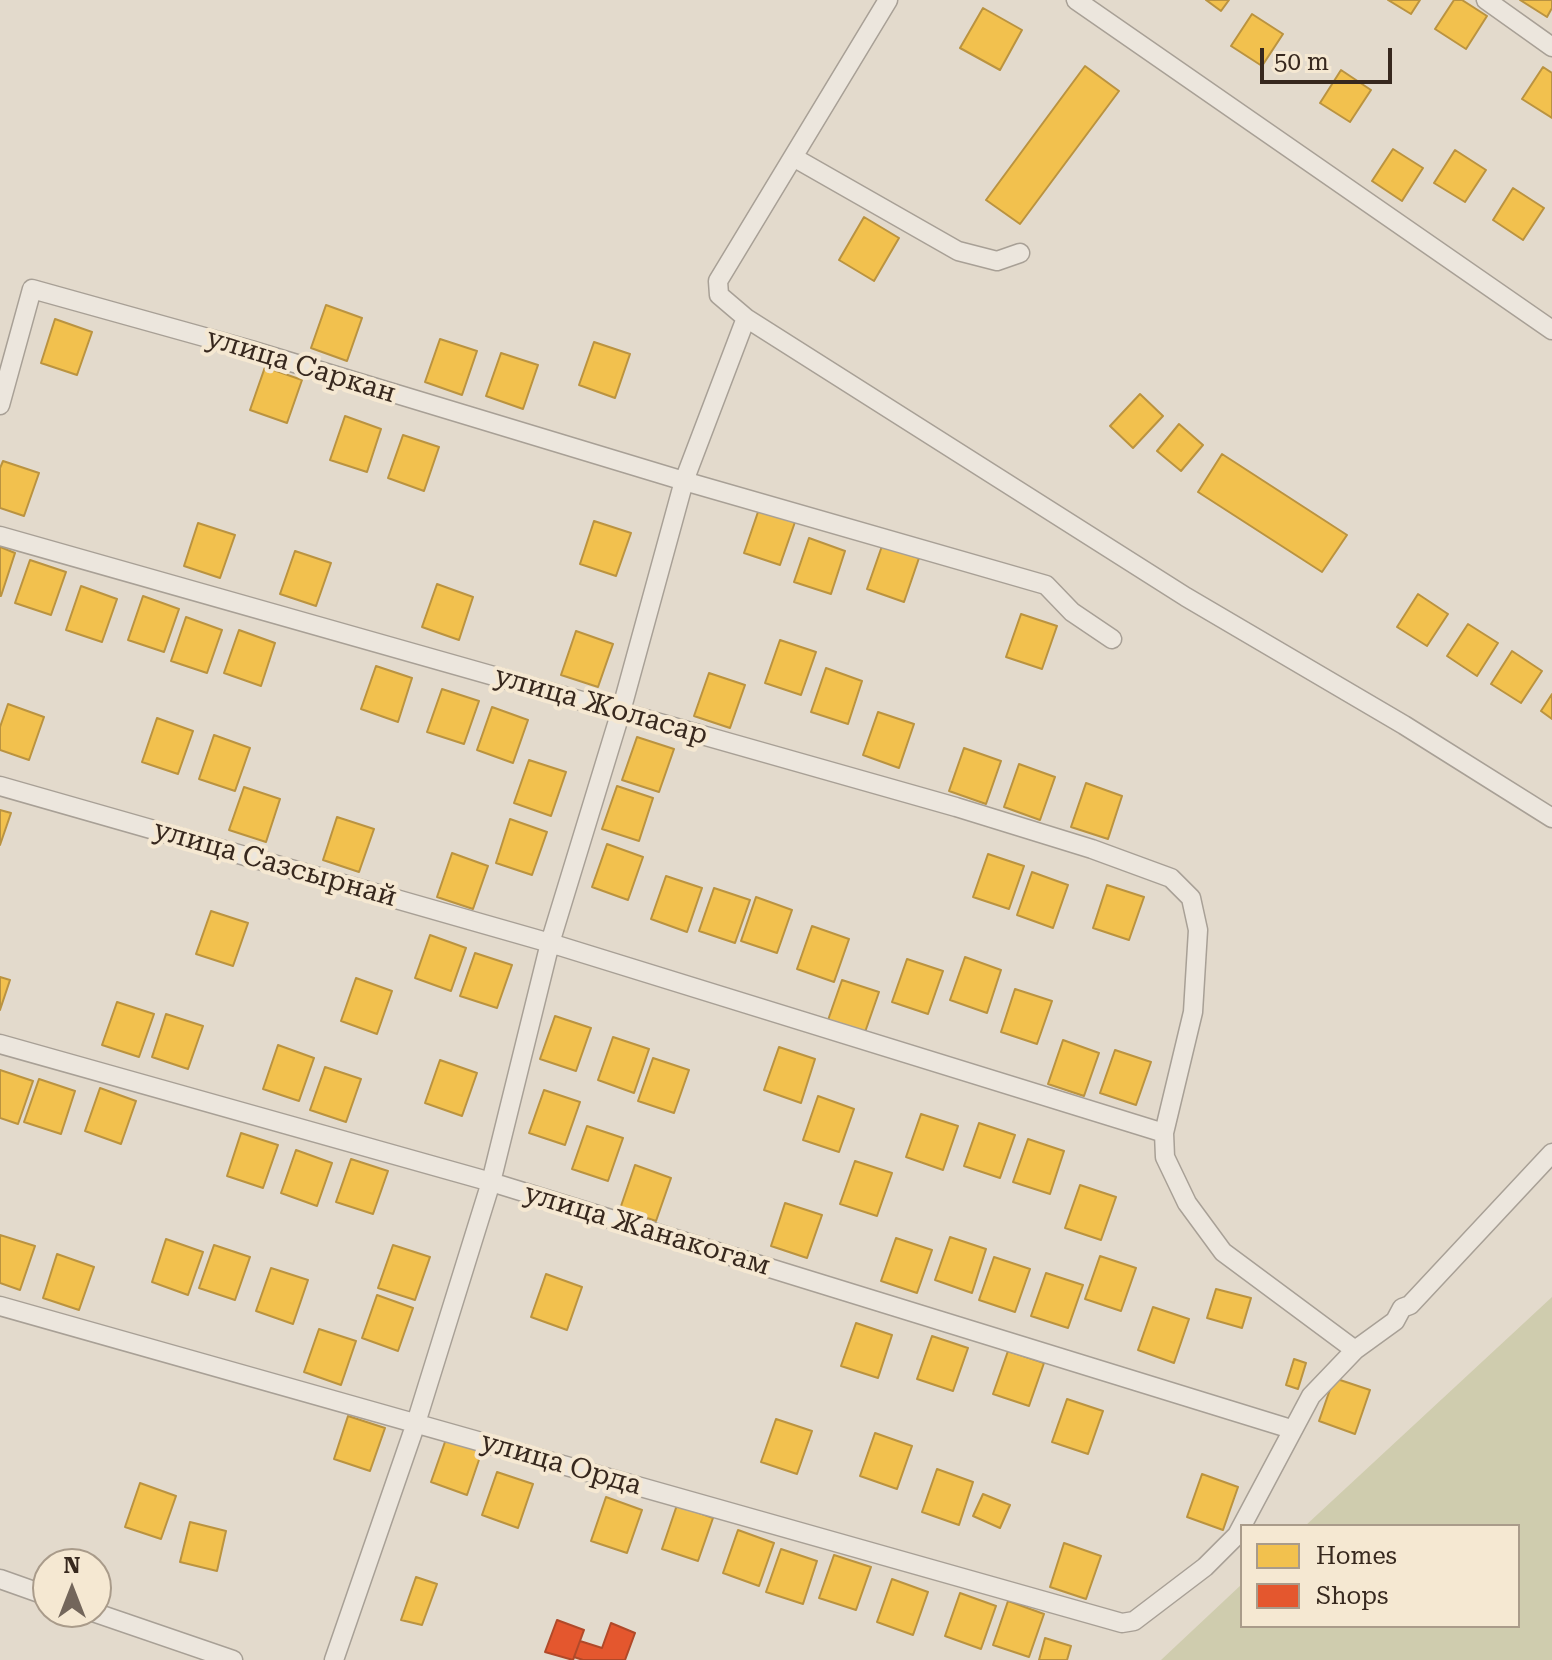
<!DOCTYPE html>
<meta charset="utf-8">
<style>
body{margin:0}
#map{position:relative;width:1552px;height:1660px;overflow:hidden;background:#e3dacc;font-family:"Roboto Serif",serif}
canvas{display:block}
.legend{position:absolute;left:1240px;top:1524px;width:280px;height:104px;box-sizing:border-box;background:#f5e8d2;border:2px solid #a99b8a;margin:0;padding:10px 14px;list-style:none;font-size:24px;color:#37281e}
.legend li{display:flex;align-items:center;gap:16px;height:40px}
.legend b{width:40px;border:2px solid #a99b8a}
.north{position:absolute;left:32px;top:1548px;width:80px;height:80px;box-sizing:border-box;background:#f5e8d2;border:2px solid #a99b8a;border-radius:50%;rotate:0deg;font-size:22px;font-weight:700;line-height:32px;text-align:center;color:#37281e}
.north::after{content:'';display:block;margin:auto;width:28px;height:36px;background:#73665b;clip-path:polygon(50% 0,100% 100%,50% 72%,0 100%)}
.scale{position:absolute;left:1260px;top:48px;width:132px;height:36px;box-sizing:border-box;border:4px solid #37281e;border-top:0;padding-left:10px;font-size:24px;line-height:28px;white-space:nowrap;color:#37281e;-webkit-text-stroke:6px #f5e8d2;paint-order:stroke}
</style>
<div id="map">
<canvas width="1552" height="1660"></canvas>
<ul class="legend">
<li><b style="height:22px;background:#f2c14e"></b>Homes</li>
<li><b style="height:22px;background:#e4572e"></b>Shops</li>
</ul>
<div class="north">N</div>
<div class="scale">50 m</div>
</div>
<script>
const ctx = document.querySelector('canvas').getContext('2d');
ctx.lineJoin = 'round';
function fillPath(path, color) { ctx.fillStyle = color; ctx.fill(path, 'evenodd'); }
function strokePath(path, color, width, dash) { ctx.strokeStyle = color; ctx.lineWidth = width; ctx.lineCap = dash ? 'butt' : 'round'; ctx.setLineDash(dash || []); ctx.stroke(path); }
function drawText(font, color, halo, rows, align = 'center') {
  ctx.font = font + ' "Roboto Serif",serif'; ctx.lineWidth = 8; ctx.setLineDash([]); ctx.textBaseline = 'middle'; ctx.strokeStyle = halo; ctx.fillStyle = color; for (const [text, x, y, turn = 0] of rows) {
    ctx.save(); ctx.translate(x, y); ctx.rotate((+turn || 0) * Math.PI / 180); ctx.textAlign = isNaN(turn) ? turn : align; if (halo) ctx.strokeText(text, 0, 0); ctx.fillText(text, 0, 0); ctx.restore();
  }
}
const cemetery = new Path2D(`
 M 1552,1297 L 1552,1660 L 1161,1660 L 1242,1584 L 1242,1626 L 1518,1626 L 1518,1526 L 1305,1526 Z`);
const homes = new Path2D(`
 M 1206,0 L 1229,0 L 1221,11 Z
 M 1388,0 L 1420,0 L 1411,14 Z
 M 1454,0 L 1462,0 L 1487,16 L 1466,49 L 1435,29 Z
 M 1520,0 L 1552,0 L 1552,8 L 1547,17 Z
 M 983,8 L 1022,30 L 1000,70 L 960,48 Z
 M 1252,14 L 1283,34 L 1262,66 L 1231,46 Z
 M 1085,66 L 1119,91 L 1020,224 L 986,200 Z
 M 1543,67 L 1552,73 L 1552,118 L 1522,99 Z
 M 1341,70 L 1371,90 L 1350,122 L 1320,103 Z
 M 1393,149 L 1423,168 L 1402,201 L 1372,181 Z
 M 1455,150 L 1486,170 L 1465,202 L 1434,183 Z
 M 1513,188 L 1544,208 L 1523,240 L 1493,220 Z
 M 864,217 L 899,238 L 874,281 L 839,260 Z
 M 326,305 L 362,318 L 347,361 L 311,348 Z
 M 55,319 L 92,332 L 77,375 L 41,363 Z
 M 440,339 L 477,351 L 462,395 L 425,382 Z
 M 594,342 L 630,354 L 615,398 L 579,385 Z
 M 501,353 L 538,365 L 523,409 L 486,396 Z
 M 265,367 L 302,380 L 287,423 L 250,410 Z
 M 1140,394 L 1163,416 L 1133,448 L 1110,426 Z
 M 345,416 L 381,429 L 367,472 L 330,460 Z
 M 1179,424 L 1203,445 L 1181,471 L 1157,451 Z
 M 403,435 L 439,447 L 424,491 L 388,478 Z
 M 1222,454 L 1347,535 L 1322,572 L 1198,492 Z
 M 3,461 L 39,473 L 24,516 L 0,508 L 0,468 Z
 M 759,509 L 795,522 L 780,565 L 744,553 Z
 M 594,521 L 631,533 L 616,576 L 580,564 Z
 M 198,523 L 235,535 L 220,578 L 184,566 Z
 M 809,538 L 845,551 L 831,594 L 794,582 Z
 M 882,546 L 919,558 L 904,602 L 867,589 Z
 M 0,547 L 15,553 L 1,596 L 0,596 Z
 M 295,551 L 331,563 L 316,606 L 280,594 Z
 M 30,560 L 66,572 L 51,615 L 15,603 Z
 M 437,584 L 473,597 L 459,640 L 422,627 Z
 M 81,586 L 117,599 L 102,642 L 66,630 Z
 M 1418,594 L 1448,614 L 1427,646 L 1397,627 Z
 M 143,596 L 179,609 L 164,652 L 128,640 Z
 M 1021,614 L 1057,626 L 1042,669 L 1006,657 Z
 M 186,617 L 222,630 L 207,673 L 171,661 Z
 M 1468,624 L 1498,643 L 1477,676 L 1447,656 Z
 M 239,630 L 275,643 L 261,686 L 224,673 Z
 M 576,631 L 613,644 L 598,687 L 561,675 Z
 M 780,640 L 816,652 L 801,695 L 765,683 Z
 M 1512,651 L 1542,671 L 1521,703 L 1491,684 Z
 M 376,666 L 412,678 L 398,722 L 361,709 Z
 M 826,668 L 862,681 L 848,724 L 811,712 Z
 M 709,673 L 745,685 L 730,728 L 694,716 Z
 M 442,689 L 479,701 L 464,744 L 427,732 Z
 M 1552,694 L 1552,719 L 1541,711 Z
 M 8,704 L 44,717 L 29,760 L 0,750 L 0,727 Z
 M 492,707 L 528,720 L 513,763 L 477,750 Z
 M 878,712 L 914,724 L 899,768 L 863,755 Z
 M 157,718 L 193,731 L 178,774 L 142,762 Z
 M 214,735 L 250,748 L 235,791 L 199,779 Z
 M 637,737 L 674,749 L 659,792 L 622,780 Z
 M 964,748 L 1001,761 L 986,804 L 949,791 Z
 M 529,760 L 566,772 L 551,816 L 514,803 Z
 M 1019,764 L 1055,777 L 1040,820 L 1004,807 Z
 M 1086,783 L 1122,796 L 1108,839 L 1071,827 Z
 M 617,786 L 653,798 L 639,841 L 602,829 Z
 M 244,787 L 280,799 L 266,842 L 229,830 Z
 M 0,810 L 11,813 L 0,845 Z
 M 337,817 L 374,829 L 359,872 L 323,860 Z
 M 510,819 L 547,832 L 532,875 L 496,863 Z
 M 607,844 L 643,857 L 628,900 L 592,887 Z
 M 452,853 L 488,866 L 473,909 L 437,897 Z
 M 988,854 L 1024,866 L 1009,909 L 973,897 Z
 M 1032,872 L 1068,885 L 1053,928 L 1017,915 Z
 M 666,876 L 702,888 L 687,932 L 651,919 Z
 M 1107,885 L 1144,897 L 1129,940 L 1093,928 Z
 M 714,888 L 750,900 L 735,943 L 699,931 Z
 M 756,897 L 792,910 L 777,953 L 741,941 Z
 M 211,911 L 248,923 L 233,966 L 196,954 Z
 M 812,926 L 849,939 L 834,982 L 797,969 Z
 M 430,935 L 466,948 L 451,991 L 415,978 Z
 M 475,953 L 512,965 L 497,1008 L 460,996 Z
 M 965,957 L 1001,970 L 987,1013 L 950,1000 Z
 M 907,959 L 943,971 L 928,1014 L 892,1002 Z
 M 0,977 L 10,980 L 0,1010 Z
 M 356,978 L 392,991 L 377,1034 L 341,1021 Z
 M 842,980 L 879,992 L 864,1035 L 827,1023 Z
 M 1015,989 L 1052,1001 L 1037,1044 L 1001,1032 Z
 M 117,1002 L 154,1014 L 139,1057 L 102,1045 Z
 M 166,1014 L 203,1026 L 188,1069 L 152,1057 Z
 M 555,1016 L 591,1028 L 576,1071 L 540,1059 Z
 M 613,1037 L 649,1049 L 634,1093 L 598,1080 Z
 M 1063,1040 L 1099,1053 L 1084,1096 L 1048,1084 Z
 M 278,1045 L 314,1058 L 299,1101 L 263,1089 Z
 M 779,1047 L 815,1059 L 801,1103 L 764,1090 Z
 M 1115,1050 L 1151,1062 L 1136,1105 L 1100,1093 Z
 M 653,1058 L 689,1070 L 674,1113 L 638,1101 Z
 M 440,1060 L 477,1073 L 462,1116 L 425,1103 Z
 M 325,1067 L 361,1079 L 346,1122 L 310,1110 Z
 M 0,1070 L 33,1081 L 18,1124 L 0,1118 Z
 M 39,1079 L 75,1091 L 61,1134 L 24,1122 Z
 M 100,1088 L 136,1101 L 121,1144 L 85,1131 Z
 M 544,1090 L 580,1102 L 565,1145 L 529,1133 Z
 M 818,1096 L 854,1109 L 839,1152 L 803,1140 Z
 M 921,1114 L 958,1126 L 943,1170 L 906,1157 Z
 M 979,1123 L 1015,1135 L 1000,1178 L 964,1166 Z
 M 587,1126 L 623,1138 L 608,1181 L 572,1169 Z
 M 241,1133 L 278,1145 L 263,1188 L 227,1176 Z
 M 1028,1139 L 1064,1151 L 1050,1194 L 1013,1182 Z
 M 296,1150 L 332,1163 L 317,1206 L 281,1193 Z
 M 351,1159 L 388,1171 L 373,1214 L 336,1202 Z
 M 855,1161 L 892,1173 L 877,1216 L 840,1204 Z
 M 635,1165 L 671,1178 L 656,1221 L 620,1209 Z
 M 1080,1185 L 1116,1197 L 1101,1240 L 1065,1228 Z
 M 785,1203 L 822,1215 L 807,1258 L 771,1246 Z
 M 0,1235 L 35,1246 L 20,1290 L 0,1283 Z
 M 950,1237 L 986,1249 L 972,1293 L 935,1280 Z
 M 896,1238 L 932,1250 L 917,1293 L 881,1281 Z
 M 166,1239 L 203,1252 L 188,1295 L 152,1282 Z
 M 214,1245 L 250,1257 L 235,1300 L 199,1288 Z
 M 393,1245 L 430,1257 L 415,1300 L 378,1288 Z
 M 57,1254 L 94,1267 L 79,1310 L 43,1298 Z
 M 1100,1256 L 1136,1268 L 1121,1311 L 1085,1299 Z
 M 994,1257 L 1030,1269 L 1015,1312 L 979,1300 Z
 M 271,1268 L 308,1280 L 293,1324 L 256,1311 Z
 M 1046,1273 L 1083,1285 L 1068,1328 L 1031,1316 Z
 M 546,1274 L 582,1287 L 567,1330 L 531,1317 Z
 M 1216,1289 L 1251,1298 L 1242,1328 L 1207,1318 Z
 M 377,1295 L 413,1308 L 398,1351 L 362,1338 Z
 M 1153,1307 L 1189,1319 L 1174,1363 L 1138,1350 Z
 M 856,1323 L 892,1335 L 878,1378 L 841,1366 Z
 M 319,1329 L 356,1341 L 341,1385 L 304,1372 Z
 M 932,1336 L 968,1348 L 953,1391 L 917,1379 Z
 M 1008,1351 L 1044,1363 L 1029,1406 L 993,1394 Z
 M 1294,1359 L 1306,1363 L 1298,1389 L 1286,1385 Z
 M 1334,1378 L 1370,1390 L 1355,1434 L 1319,1421 Z
 M 1067,1399 L 1103,1411 L 1088,1454 L 1052,1442 Z
 M 348,1416 L 385,1428 L 370,1471 L 334,1459 Z
 M 776,1419 L 812,1431 L 797,1474 L 761,1462 Z
 M 875,1433 L 912,1446 L 897,1489 L 860,1476 Z
 M 446,1439 L 482,1451 L 467,1495 L 431,1482 Z
 M 937,1469 L 973,1482 L 959,1525 L 922,1512 Z
 M 497,1472 L 533,1484 L 518,1528 L 482,1515 Z
 M 1202,1474 L 1238,1487 L 1223,1530 L 1187,1517 Z
 M 140,1483 L 176,1496 L 161,1539 L 125,1527 Z
 M 983,1494 L 1010,1505 L 1000,1528 L 973,1516 Z
 M 606,1497 L 642,1510 L 627,1553 L 591,1541 Z
 M 677,1505 L 713,1518 L 698,1561 L 662,1549 Z
 M 190,1522 L 226,1531 L 217,1571 L 180,1562 Z
 M 738,1530 L 774,1543 L 759,1586 L 723,1573 Z
 M 1064,1543 L 1101,1556 L 1086,1599 L 1050,1587 Z
 M 781,1549 L 817,1561 L 803,1604 L 766,1592 Z
 M 834,1555 L 871,1567 L 856,1610 L 819,1598 Z
 M 416,1577 L 437,1584 L 422,1625 L 401,1620 Z
 M 892,1579 L 928,1592 L 913,1635 L 877,1622 Z
 M 960,1593 L 996,1606 L 981,1649 L 945,1636 Z
 M 1008,1601 L 1044,1614 L 1029,1657 L 993,1645 Z
 M 1045,1638 L 1071,1646 L 1067,1660 L 1039,1660 Z`);
const shops = new Path2D(`
 M 557,1620 L 584,1630 L 573,1660 L 545,1652 Z
 M 611,1623 L 635,1633 L 625,1660 L 583,1660 L 574,1657 L 580,1641 L 602,1648 Z`);
const street = new Path2D(`
 M 1076,0 L 1552,330
 M 1486,0 L 1552,47
 M 793,157 L 958,251 L 997,261 L 1020,253
 M 746,318 L 719,295 L 718,281 L 888,0
 M 0,405 L 32,289 L 251,350 L 684,481 L 1046,585 L 1072,612 L 1112,639
 M 0,536 L 956,807 L 1092,849 L 1171,878 L 1191,898 L 1198,930 L 1193,1012 L 1164,1133 L 1165,1157 L 1187,1203 L 1223,1252 L 1355,1350
 M 0,786 L 550,943 L 1164,1133
 M 0,1044 L 491,1182 L 1291,1429
 M 0,1306 L 1122,1623 L 1134,1621 L 1205,1567 L 1237,1535 L 1311,1396 L 1355,1350 L 1395,1321 L 1402,1308 L 1410,1305 L 1552,1153
 M 0,1579 L 48,1596
 M 93,1612 L 233,1660
 M 334,1660 L 416,1423 L 491,1182 L 550,943 L 621,711 L 684,481 L 746,318 L 1186,597 L 1404,725 L 1552,818`);
const streetNames = [
 ["улица Саркан",301,366,17],
 ["улица Жоласар",601,706,16],
 ["улица Сазсырнай",275,864,16],
 ["улица Жанакогам",647,1230,17],
 ["улица Орда",561,1464,16]
];
fillPath(cemetery, '#cfccae');
fillPath(homes, '#f2c14e');
strokePath(homes, '#ba9340', 2);
fillPath(shops, '#e4572e');
strokePath(shops, '#b04929', 2);
strokePath(street, '#a8a096', 21);
strokePath(street, '#ece6dd', 18);
drawText('28px', '#37281e', '#f5e8d2', streetNames);
</script>
